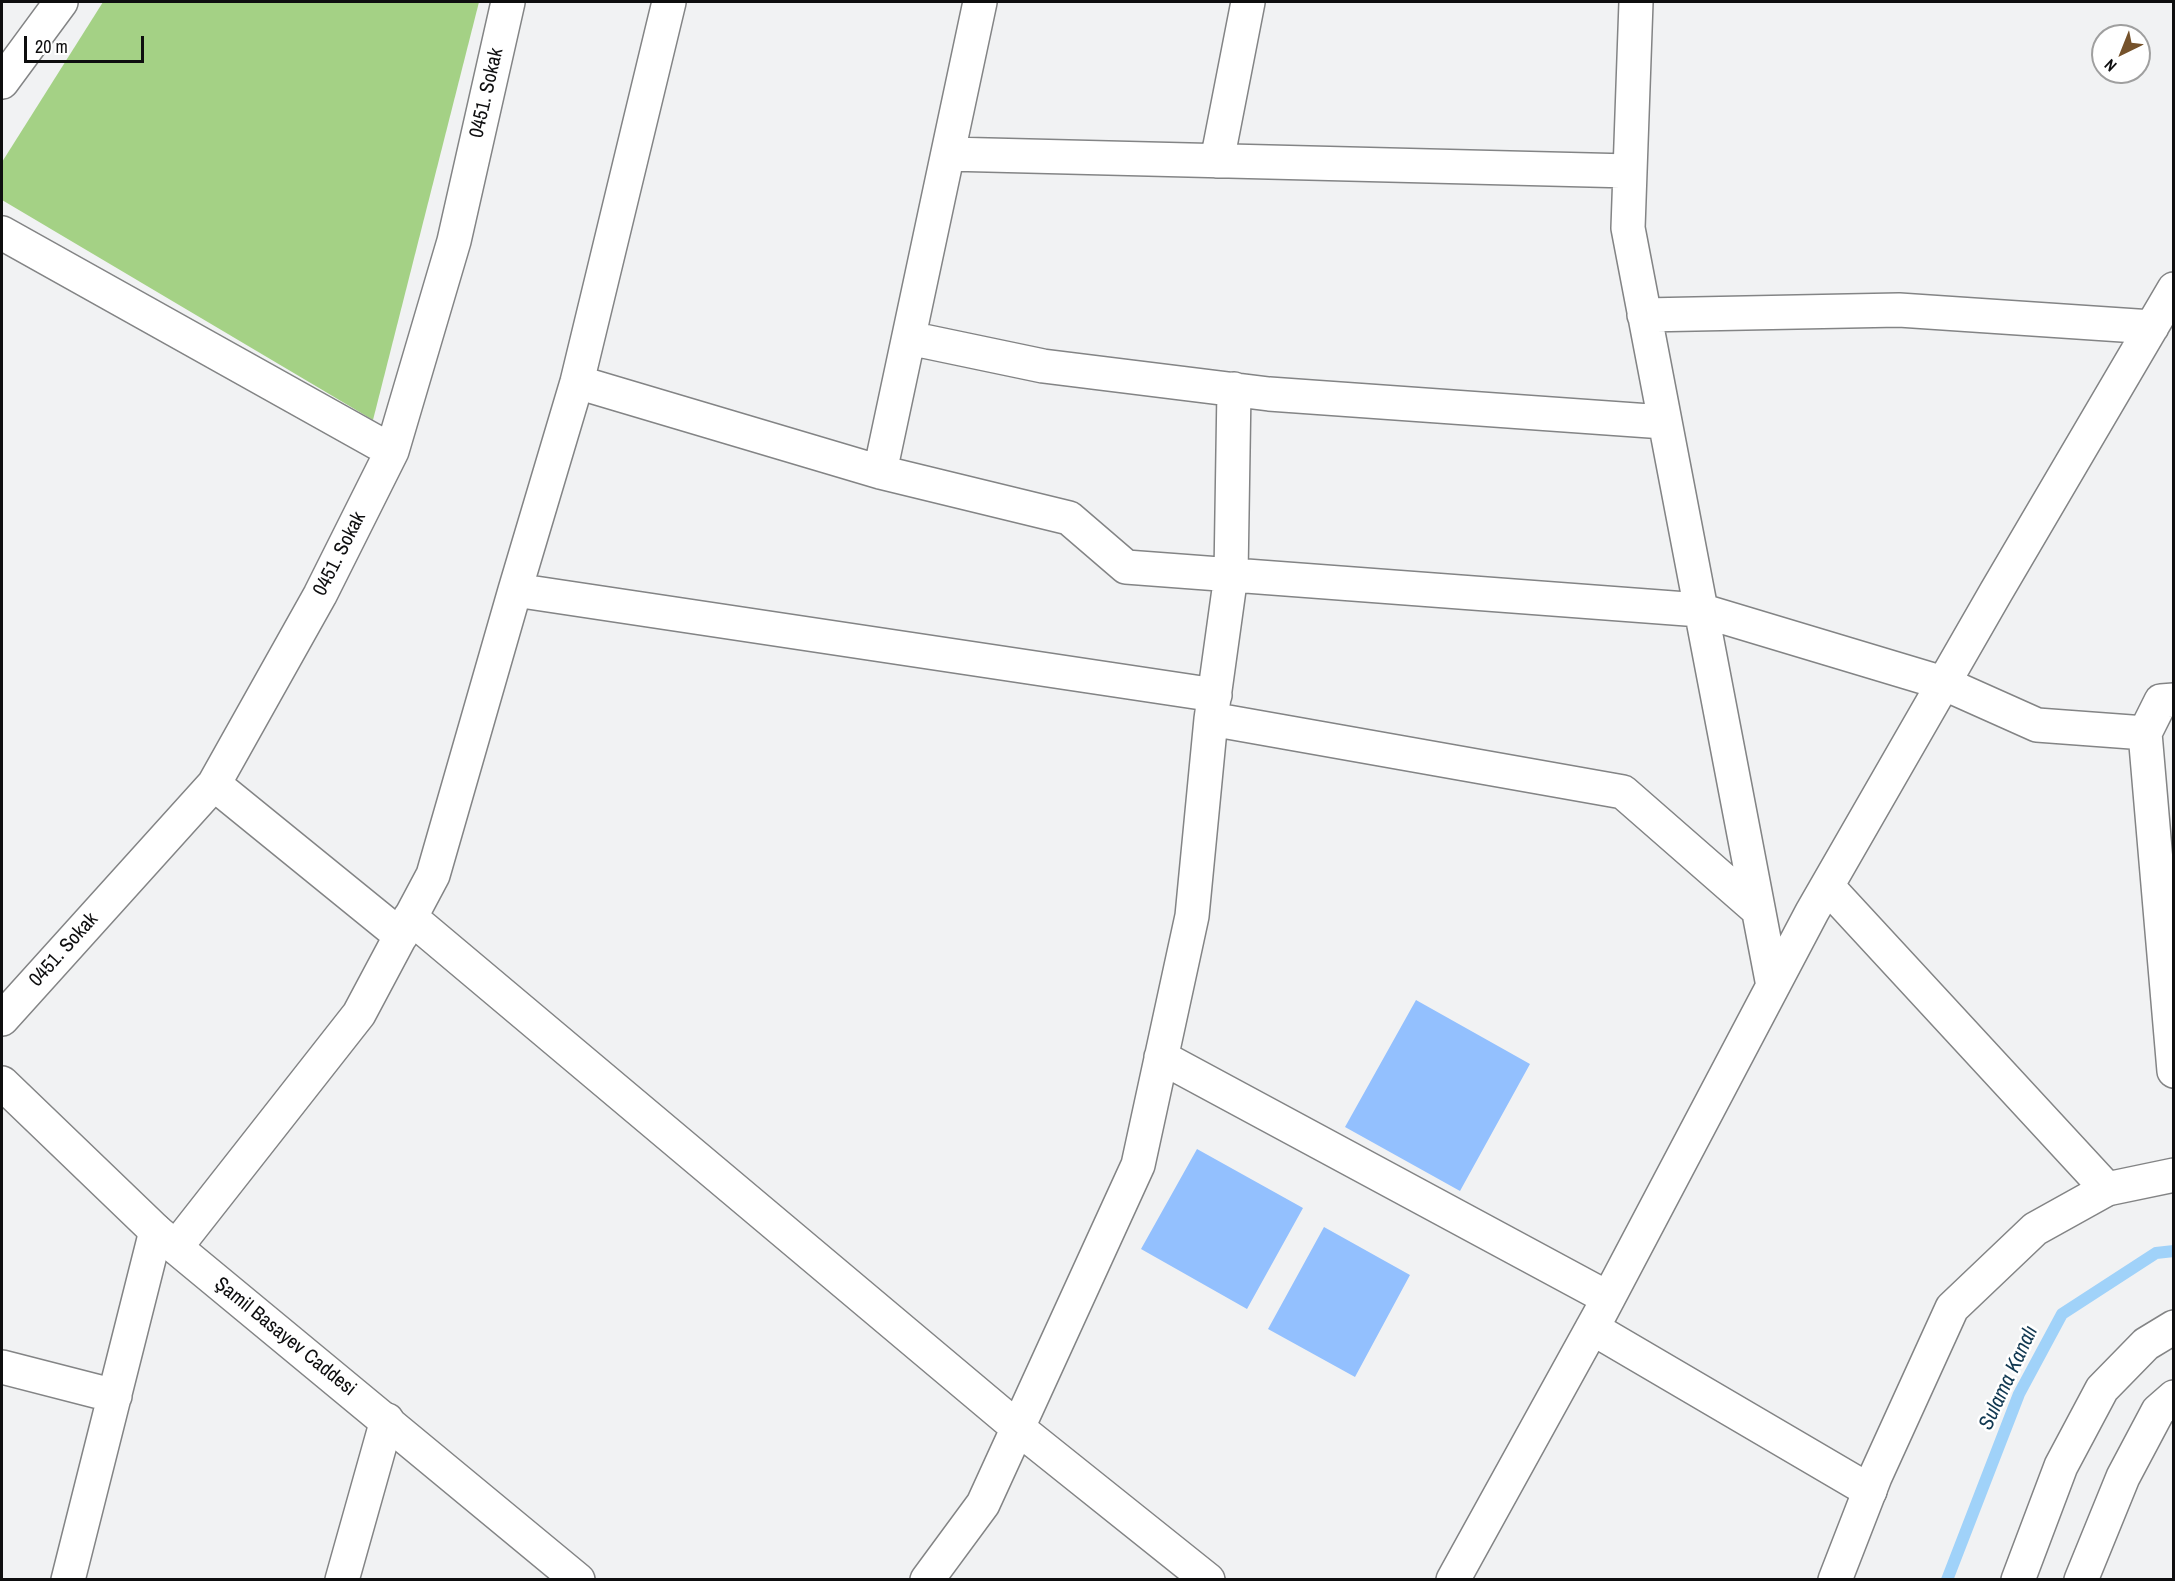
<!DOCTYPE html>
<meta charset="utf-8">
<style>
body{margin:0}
#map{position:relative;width:2175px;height:1581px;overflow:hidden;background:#f1f2f3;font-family:"Archivo Narrow",sans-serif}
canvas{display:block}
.frame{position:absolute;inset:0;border:3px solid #0e0e0f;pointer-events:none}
.north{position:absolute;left:2091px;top:24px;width:60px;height:60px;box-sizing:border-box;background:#fff;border:2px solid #9f9f9f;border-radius:50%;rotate:223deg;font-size:16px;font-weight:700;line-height:24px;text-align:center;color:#0e0e0f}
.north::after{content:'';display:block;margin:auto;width:21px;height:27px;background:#75522b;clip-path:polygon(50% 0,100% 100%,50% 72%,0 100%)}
.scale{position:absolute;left:24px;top:36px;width:120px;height:27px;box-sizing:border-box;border:3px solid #0e0e0f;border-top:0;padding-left:8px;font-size:18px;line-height:21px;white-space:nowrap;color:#0e0e0f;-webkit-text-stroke:4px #fff;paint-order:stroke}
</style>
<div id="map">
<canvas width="2175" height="1581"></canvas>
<div class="frame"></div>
<div class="north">N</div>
<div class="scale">20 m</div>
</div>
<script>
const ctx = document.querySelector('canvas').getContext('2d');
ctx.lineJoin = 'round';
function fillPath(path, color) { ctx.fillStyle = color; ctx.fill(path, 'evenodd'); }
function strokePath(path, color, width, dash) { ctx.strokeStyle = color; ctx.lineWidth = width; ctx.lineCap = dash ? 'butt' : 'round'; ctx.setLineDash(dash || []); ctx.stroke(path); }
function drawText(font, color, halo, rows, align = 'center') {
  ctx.font = font + ' "Archivo Narrow",sans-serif'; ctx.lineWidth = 5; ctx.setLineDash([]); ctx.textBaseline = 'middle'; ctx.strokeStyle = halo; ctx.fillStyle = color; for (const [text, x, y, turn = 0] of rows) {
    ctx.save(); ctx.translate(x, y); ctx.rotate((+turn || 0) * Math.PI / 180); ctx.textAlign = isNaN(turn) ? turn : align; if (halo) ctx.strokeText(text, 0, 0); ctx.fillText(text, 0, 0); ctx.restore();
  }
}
const green = new Path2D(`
 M 103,2 L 479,2 L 373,420 L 2,200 L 2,162 Z`);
const stream = new Path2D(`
 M 1947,1580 L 2019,1394 L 2062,1314 L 2156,1253 L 2174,1251`);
const building = new Path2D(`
 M 1416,1000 L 1530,1064 L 1460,1191 L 1345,1127 Z
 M 1197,1149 L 1303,1208 L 1247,1309 L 1141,1249 Z
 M 1324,1227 L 1410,1275 L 1355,1377 L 1268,1329 Z`);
const street = new Path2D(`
 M 1636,2 L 1628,228 L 1773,986
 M 2,82 L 61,2
 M 948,154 L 1630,171
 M 1217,161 L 1248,2
 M 2,233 L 392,451
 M 1644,315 L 1899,310 L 2152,327
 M 909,338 L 1043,366 L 1269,394 L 1664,422
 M 577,382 L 880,472 L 1069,518 L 1126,567 L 1700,610 L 1943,683 L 2037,725 L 2145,733 L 2174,1071
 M 880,472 L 980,2
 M 515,590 L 1215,695
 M 1211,719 L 1623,792 L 1758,910
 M 2145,733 L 2161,701 L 2174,700
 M 214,784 L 401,936
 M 1827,886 L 2107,1189
 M 410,917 L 1018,1428 L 1208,1580
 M 2,1019 L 214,784 L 320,595 L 392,451 L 454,241 L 508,2
 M 1161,1057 L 1608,1298
 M 176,1247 L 359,1014 L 433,875 L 515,590 L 577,382 L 669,2
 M 1592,1328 L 1870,1491
 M 2,1367 L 115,1396
 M 68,1580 L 156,1231
 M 342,1580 L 387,1420
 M 927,1580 L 983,1504 L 1138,1165 L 1192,916 L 1211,719 L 1231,575 L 1234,389
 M 1453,1580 L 1601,1312 L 1812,912 L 1996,592 L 2174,289`);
const secondary = new Path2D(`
 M 2,1083 L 156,1231 L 578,1580
 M 1835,1580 L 1875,1477 L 1952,1308 L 2035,1229 L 2107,1189 L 2174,1175
 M 2018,1580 L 2061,1466 L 2102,1389 L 2146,1344 L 2174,1327
 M 2081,1580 L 2123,1477 L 2158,1411 L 2174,1397`);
const streetNames = [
 ["0451. Sokak",487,93,-77],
 ["0451. Sokak",340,554,-63],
 ["0451. Sokak",64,950,-48],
 ["Şamil Basayev Caddesi",285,1337,39]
];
const waterNames = [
 ["Sulama Kanalı",2009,1378,-65]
];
fillPath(green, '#a4d185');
strokePath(stream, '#a0d2f9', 12);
fillPath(building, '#93c0fe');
strokePath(street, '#838485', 36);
strokePath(secondary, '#838485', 36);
strokePath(street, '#fff', 33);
strokePath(secondary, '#fff', 33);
drawText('20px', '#0e0e0f', '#fff', streetNames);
drawText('italic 21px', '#113851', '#fff', waterNames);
</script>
